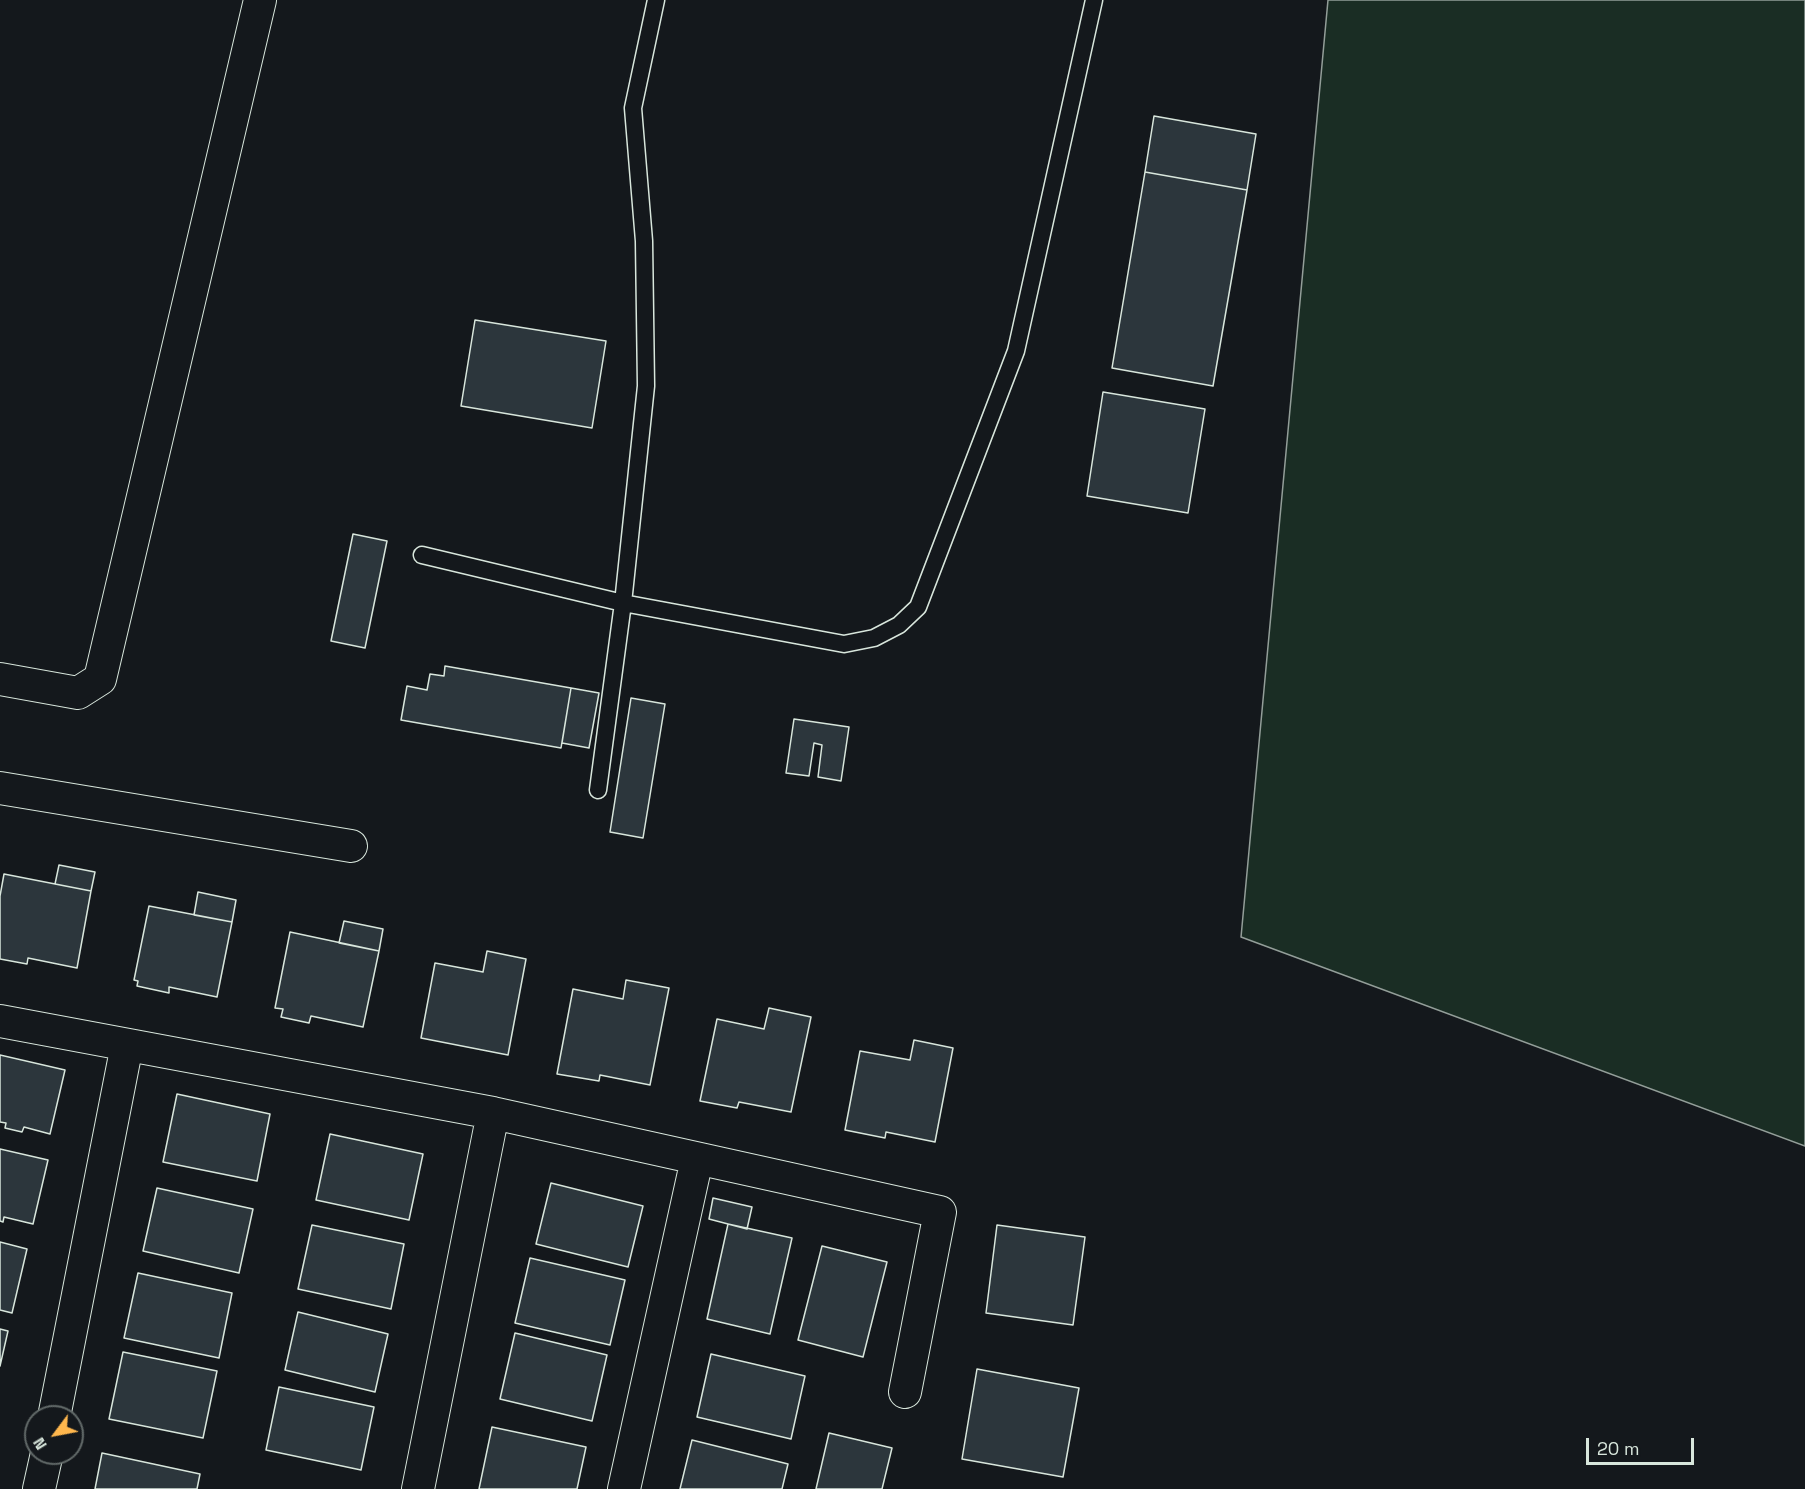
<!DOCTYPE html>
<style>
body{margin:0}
#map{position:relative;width:1805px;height:1489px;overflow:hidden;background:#14181c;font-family:"Space Grotesk",sans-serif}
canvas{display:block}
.north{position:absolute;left:24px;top:1405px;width:60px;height:60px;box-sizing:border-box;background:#14181c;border:2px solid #626a69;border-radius:50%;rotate:238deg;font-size:16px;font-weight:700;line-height:24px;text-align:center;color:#d8e6dc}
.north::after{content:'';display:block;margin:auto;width:21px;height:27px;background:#ffb74d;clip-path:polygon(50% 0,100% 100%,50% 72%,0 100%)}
.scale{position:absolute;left:1586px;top:1438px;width:108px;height:27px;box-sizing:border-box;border:3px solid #d8e6dc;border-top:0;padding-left:8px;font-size:18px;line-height:21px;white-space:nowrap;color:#d8e6dc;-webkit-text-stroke:4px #14181c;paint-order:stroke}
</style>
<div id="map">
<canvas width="1805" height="1489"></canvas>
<div class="north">N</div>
<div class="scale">20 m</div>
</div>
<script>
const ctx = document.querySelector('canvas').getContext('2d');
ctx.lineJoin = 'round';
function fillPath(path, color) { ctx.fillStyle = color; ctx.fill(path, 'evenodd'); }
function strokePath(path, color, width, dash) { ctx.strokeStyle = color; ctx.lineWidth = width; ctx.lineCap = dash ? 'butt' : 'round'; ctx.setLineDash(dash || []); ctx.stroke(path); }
const green = new Path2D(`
 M 1328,0 L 1805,0 L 1805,1146 L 1241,937 Z`);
const building = new Path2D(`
 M 1154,116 L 1256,134 L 1247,190 L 1145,172 Z
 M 1145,172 L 1247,190 L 1213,386 L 1112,368 Z
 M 475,320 L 606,341 L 592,428 L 461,406 Z
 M 1103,392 L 1205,409 L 1188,513 L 1087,496 Z
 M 353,534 L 387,541 L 365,648 L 331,641 Z
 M 445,666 L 571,688 L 561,748 L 401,720 L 407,686 L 427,690 L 430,674 L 444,676 Z
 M 571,688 L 599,693 L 589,748 L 562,743 Z
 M 631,698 L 665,704 L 643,838 L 610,832 Z
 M 794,719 L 849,727 L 841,781 L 818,777 L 822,745 L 814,743 L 809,776 L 786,773 Z
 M 59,865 L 95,872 L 91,891 L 55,884 Z
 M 4,874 L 91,891 L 77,968 L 28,958 L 27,964 L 0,959 L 0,896 Z
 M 198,892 L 236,900 L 232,922 L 194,915 Z
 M 149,906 L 232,922 L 217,997 L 169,987 L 169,993 L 137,986 L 138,981 L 134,980 Z
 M 344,921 L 383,929 L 379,951 L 339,943 Z
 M 290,932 L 379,951 L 363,1027 L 311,1016 L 309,1023 L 281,1017 L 283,1009 L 275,1008 Z
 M 487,951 L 526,959 L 508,1055 L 421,1038 L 435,963 L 483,972 Z
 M 626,980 L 669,988 L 650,1085 L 600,1075 L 599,1081 L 557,1074 L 573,989 L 623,999 Z
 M 769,1008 L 811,1017 L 791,1112 L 739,1102 L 737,1108 L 700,1101 L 717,1019 L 764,1029 Z
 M 914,1040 L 953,1048 L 935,1142 L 886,1132 L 885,1138 L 845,1130 L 860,1051 L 910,1060 Z
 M 0,1055 L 65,1070 L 50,1134 L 24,1127 L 22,1132 L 5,1128 L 6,1123 L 0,1122 Z
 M 177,1094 L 270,1114 L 257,1181 L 163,1162 Z
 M 330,1134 L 423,1154 L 409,1220 L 316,1200 Z
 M 0,1149 L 48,1160 L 33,1224 L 4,1217 L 3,1222 L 0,1221 Z
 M 551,1183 L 643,1206 L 628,1267 L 536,1244 Z
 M 157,1188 L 253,1209 L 239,1273 L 143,1251 Z
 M 713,1198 L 752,1207 L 747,1229 L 709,1219 Z
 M 728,1224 L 792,1238 L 770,1334 L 707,1319 Z
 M 312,1225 L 404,1244 L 391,1309 L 298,1289 Z
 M 997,1225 L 1085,1237 L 1073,1325 L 986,1313 Z
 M 0,1242 L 27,1249 L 12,1313 L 0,1310 Z
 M 822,1246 L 887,1262 L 863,1357 L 798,1340 Z
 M 530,1258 L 625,1280 L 610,1345 L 515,1323 Z
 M 138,1273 L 232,1293 L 219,1358 L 124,1338 Z
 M 298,1312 L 388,1334 L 375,1392 L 285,1370 Z
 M 0,1329 L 8,1331 L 0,1366 Z
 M 515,1333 L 607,1355 L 592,1421 L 500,1399 Z
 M 123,1352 L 217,1371 L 203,1438 L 109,1419 Z
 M 711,1354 L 805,1376 L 791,1439 L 697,1417 Z
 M 977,1369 L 1079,1388 L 1063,1477 L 962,1459 Z
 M 279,1387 L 374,1407 L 361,1470 L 266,1450 Z
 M 492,1427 L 586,1447 L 577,1489 L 479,1489 Z
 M 829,1433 L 892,1448 L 882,1489 L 816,1489 Z
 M 692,1440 L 788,1464 L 782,1489 L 680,1489 Z
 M 102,1453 L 200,1474 L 197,1489 L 95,1489 Z`);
const lane = new Path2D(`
 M 422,555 L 623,603 L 844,644 L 874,638 L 899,625 L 918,607 L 1016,351 L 1094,0
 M 598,790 L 623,603 L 646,386 L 644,241 L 633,108 L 656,0`);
const street = new Path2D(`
 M 0,679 L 78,693 L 100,679 L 260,0
 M 0,788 L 351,846
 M 0,1021 L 493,1113 L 940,1212 L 905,1392
 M 54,1417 L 127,1045
 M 39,1489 L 47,1453
 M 418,1489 L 493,1113
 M 624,1489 L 697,1159`);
fillPath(green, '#1a2d24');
strokePath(green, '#939e99', 1.5);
fillPath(building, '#2c363c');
strokePath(building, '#d8e6dc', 1.5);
strokePath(lane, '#d8e6dc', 19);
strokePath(street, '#d8e6dc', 34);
strokePath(lane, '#14181c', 16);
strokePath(street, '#14181c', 32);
</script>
